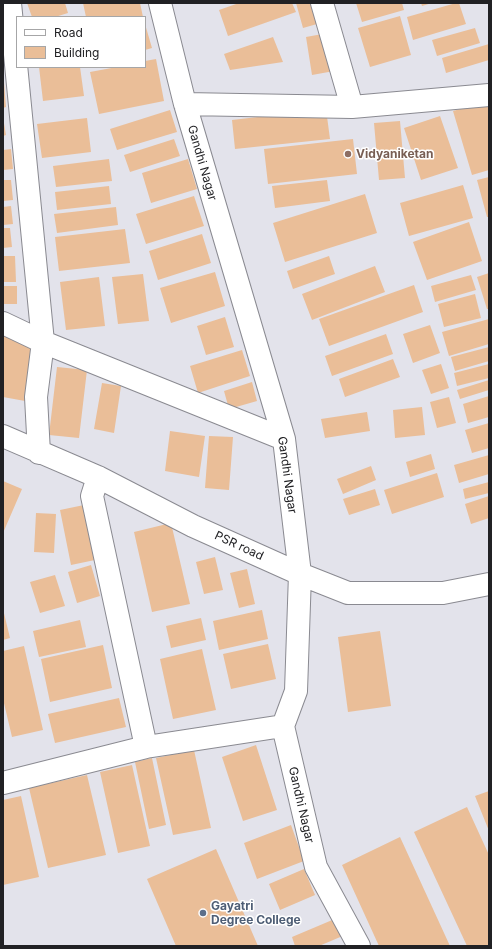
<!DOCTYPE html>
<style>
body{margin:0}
#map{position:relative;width:492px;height:949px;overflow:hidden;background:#e3e3eb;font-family:Inter,sans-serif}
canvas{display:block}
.frame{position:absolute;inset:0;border:4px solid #212124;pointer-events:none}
.legend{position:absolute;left:16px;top:16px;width:130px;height:52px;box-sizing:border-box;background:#fff;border:1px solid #a6a6a7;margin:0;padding:5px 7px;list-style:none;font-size:12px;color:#212124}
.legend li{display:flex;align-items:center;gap:8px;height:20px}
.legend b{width:20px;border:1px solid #a6a6a7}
</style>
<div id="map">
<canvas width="492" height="949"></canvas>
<div class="frame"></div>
<ul class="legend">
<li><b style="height:5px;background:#fff"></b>Road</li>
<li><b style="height:11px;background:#eabe98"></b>Building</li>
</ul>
</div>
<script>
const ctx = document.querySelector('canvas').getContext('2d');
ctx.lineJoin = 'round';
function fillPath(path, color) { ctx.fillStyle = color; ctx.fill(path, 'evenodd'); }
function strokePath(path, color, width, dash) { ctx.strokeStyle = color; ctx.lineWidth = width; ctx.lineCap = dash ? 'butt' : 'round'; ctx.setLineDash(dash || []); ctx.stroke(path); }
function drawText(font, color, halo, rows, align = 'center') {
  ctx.font = font + ' Inter,sans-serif'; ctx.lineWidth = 3; ctx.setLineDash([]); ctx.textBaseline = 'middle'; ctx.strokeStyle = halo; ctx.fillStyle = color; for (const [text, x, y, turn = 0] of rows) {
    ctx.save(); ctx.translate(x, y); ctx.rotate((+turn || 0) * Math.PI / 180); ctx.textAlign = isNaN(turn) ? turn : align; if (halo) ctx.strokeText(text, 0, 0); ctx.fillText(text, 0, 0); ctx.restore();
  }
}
const building = new Path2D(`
 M 27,3 L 65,3 L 68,13 L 55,17 L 32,17 Z
 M 83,3 L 140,3 L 143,17 L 86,17 Z
 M 239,3 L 292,3 L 296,12 L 228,36 L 219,10 Z
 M 296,3 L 318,3 L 324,22 L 303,28 Z
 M 356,3 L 402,3 L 404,10 L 362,22 Z
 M 421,3 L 432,3 L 422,6 Z
 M 456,3 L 459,3 L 466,24 L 413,40 L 407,17 Z
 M 400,16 L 411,55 L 370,67 L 358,28 Z
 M 145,24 L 152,48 L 145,50 Z
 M 475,28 L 480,43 L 437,56 L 432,40 Z
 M 328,33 L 334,71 L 312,75 L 306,37 Z
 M 273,37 L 283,62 L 230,70 L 224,54 Z
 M 489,44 L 489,60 L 446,73 L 442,58 Z
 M 156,59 L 164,101 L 99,114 L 90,72 L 117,67 L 145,67 L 145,61 Z
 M 39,67 L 80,67 L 84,96 L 43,101 Z
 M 4,82 L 6,107 L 3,108 L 3,83 Z
 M 489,101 L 489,170 L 472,175 L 453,111 Z
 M 326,109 L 330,139 L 235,149 L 232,120 Z
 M 170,110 L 177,132 L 117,150 L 110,129 Z
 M 440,116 L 458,168 L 421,180 L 404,128 Z
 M 3,117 L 6,135 L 3,136 Z
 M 87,118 L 91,152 L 42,158 L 37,124 Z
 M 400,121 L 405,178 L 379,180 L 374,123 Z
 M 174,139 L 180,156 L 130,172 L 124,155 Z
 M 353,139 L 357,174 L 268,184 L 264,149 Z
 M 11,149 L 13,169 L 3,170 L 3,150 Z
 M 109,159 L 112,181 L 56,187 L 53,166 Z
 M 188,159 L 197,189 L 151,203 L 142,173 Z
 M 489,177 L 489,217 L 487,217 L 477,180 Z
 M 3,180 L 11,180 L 13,200 L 3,201 Z
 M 327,180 L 330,201 L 275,208 L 272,186 Z
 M 463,185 L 473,218 L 409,236 L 400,203 Z
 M 109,186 L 111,204 L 57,210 L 55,192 Z
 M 365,194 L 377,233 L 285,262 L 273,223 Z
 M 194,196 L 204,226 L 146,244 L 136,214 Z
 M 11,206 L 13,224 L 3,225 L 3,207 Z
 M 116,207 L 118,225 L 57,233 L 54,214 Z
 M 469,222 L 482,261 L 427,280 L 413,242 Z
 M 3,228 L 10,228 L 12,247 L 3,248 Z
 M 125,229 L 130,263 L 59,271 L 55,237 Z
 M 202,234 L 211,263 L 158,280 L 149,251 Z
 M 3,256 L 15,256 L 16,282 L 3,282 Z
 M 329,256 L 335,274 L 293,289 L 287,271 Z
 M 375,266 L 385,292 L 312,320 L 302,294 Z
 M 215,272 L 225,306 L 171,323 L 160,288 Z
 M 489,273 L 489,309 L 487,309 L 477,277 Z
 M 143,274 L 149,321 L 118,324 L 112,277 Z
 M 471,275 L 476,290 L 435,302 L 431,286 Z
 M 99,277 L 105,326 L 66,330 L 60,282 Z
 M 414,285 L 423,312 L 329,346 L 319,319 Z
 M 3,286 L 17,286 L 17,304 L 3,304 Z
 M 475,294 L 481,318 L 444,327 L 438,304 Z
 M 225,317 L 234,347 L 206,355 L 197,326 Z
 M 489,319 L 489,344 L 449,356 L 442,332 Z
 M 430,325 L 440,353 L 413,363 L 403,334 Z
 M 386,334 L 393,354 L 332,376 L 325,356 Z
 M 3,335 L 36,341 L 25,401 L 3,397 Z
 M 489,347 L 489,361 L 455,371 L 451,357 Z
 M 242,350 L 250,376 L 198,393 L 190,366 Z
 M 393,359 L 400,377 L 345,397 L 339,379 Z
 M 441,364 L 449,388 L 431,394 L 422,370 Z
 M 489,364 L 489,378 L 457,386 L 454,373 Z
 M 57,367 L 87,370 L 79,438 L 49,435 Z
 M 489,380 L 489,390 L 460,399 L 457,390 Z
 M 252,382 L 257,401 L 229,409 L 224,391 Z
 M 102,383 L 121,386 L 114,433 L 94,429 Z
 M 489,396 L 489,417 L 468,423 L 463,404 Z
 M 449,397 L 456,423 L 437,428 L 430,402 Z
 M 422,407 L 425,435 L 395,438 L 393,410 Z
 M 367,412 L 370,431 L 325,438 L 321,419 Z
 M 489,423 L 489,448 L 472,453 L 465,430 Z
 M 170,431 L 205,436 L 199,477 L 165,471 Z
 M 209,436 L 233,437 L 229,490 L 205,488 Z
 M 431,454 L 435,469 L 410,477 L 406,462 Z
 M 489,455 L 489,474 L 459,483 L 454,465 Z
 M 371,466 L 376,480 L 343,494 L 337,479 Z
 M 437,473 L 444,497 L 392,514 L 384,490 Z
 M 3,481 L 22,489 L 3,533 Z
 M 489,482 L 489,493 L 465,499 L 463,489 Z
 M 375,489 L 380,505 L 349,515 L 343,499 Z
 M 489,496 L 489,518 L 471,524 L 465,504 Z
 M 84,505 L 95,560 L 71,565 L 60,510 Z
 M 36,513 L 56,514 L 54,553 L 34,552 Z
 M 171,523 L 190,604 L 152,612 L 134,532 Z
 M 215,557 L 223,590 L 204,594 L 196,562 Z
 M 91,565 L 100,596 L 77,603 L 68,572 Z
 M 247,569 L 255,604 L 239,608 L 230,573 Z
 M 55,575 L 65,606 L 40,613 L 30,582 Z
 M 3,609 L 10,638 L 3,640 Z
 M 262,610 L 268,639 L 219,650 L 213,621 Z
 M 201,618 L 206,640 L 171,648 L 166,626 Z
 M 80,620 L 86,647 L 39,657 L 33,631 Z
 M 380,631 L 391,706 L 348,712 L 338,637 Z
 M 268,644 L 276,679 L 231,689 L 223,654 Z
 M 103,645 L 112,688 L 50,702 L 41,659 Z
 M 24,646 L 43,730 L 12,737 L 3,699 L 3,651 Z
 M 202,649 L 216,710 L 173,719 L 160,659 Z
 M 119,698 L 126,727 L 55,743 L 48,714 Z
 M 256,745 L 277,810 L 243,821 L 222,757 Z
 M 194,750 L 211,828 L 173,835 L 156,758 Z
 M 152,758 L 166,825 L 149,829 L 135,762 Z
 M 132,765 L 150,846 L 118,853 L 100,772 Z
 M 87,775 L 106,855 L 48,868 L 29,788 Z
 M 489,791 L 489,831 L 475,796 Z
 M 21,796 L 39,877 L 3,885 L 3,800 Z
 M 467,807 L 489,855 L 489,946 L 467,946 L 414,832 Z
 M 291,825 L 304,861 L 257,879 L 244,843 Z
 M 400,837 L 450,946 L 379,946 L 342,865 Z
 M 216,849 L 258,946 L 176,946 L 147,879 Z
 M 304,869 L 315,895 L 280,910 L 269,884 Z
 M 337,918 L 345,935 L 319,946 L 295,946 L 292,937 Z`);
const street = new Path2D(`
 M 10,3 L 43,342 L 36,397 L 39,453
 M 160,3 L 185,104 L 284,439 L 300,574 L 296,691 L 283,726 L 316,867 L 359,946
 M 322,3 L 352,107
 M 185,104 L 352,107 L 489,95
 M 3,323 L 43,342 L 284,439
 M 3,436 L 98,477 L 193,526 L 300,574 L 348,593 L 443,593 L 489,584
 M 98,477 L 92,496 L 146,747
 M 3,783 L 146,747 L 283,726`);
const markers = [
 [348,154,4,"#8d6e63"],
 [203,913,4,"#5c6f8a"]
];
const educationNames = [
 ["Vidyaniketan",356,154]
];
const streetNames = [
 ["Gandhi Nagar",202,163,74],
 ["Gandhi Nagar",287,475,82],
 ["PSR road",239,546,25],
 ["Gandhi Nagar",301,805,77]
];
const serviceNames = [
 ["Gayatri",211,906],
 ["Degree College",211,920]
];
fillPath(building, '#eabe98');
strokePath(street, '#8a8a91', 24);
strokePath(street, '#fff', 22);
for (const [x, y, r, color] of markers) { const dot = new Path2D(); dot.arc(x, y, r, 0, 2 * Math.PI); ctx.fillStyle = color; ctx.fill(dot); strokePath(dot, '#fff', 1.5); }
drawText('bold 12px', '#785e54', '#fff', educationNames, 'left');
drawText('12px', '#212124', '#fff', streetNames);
drawText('bold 12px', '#4e5e75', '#fff', serviceNames, 'left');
</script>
